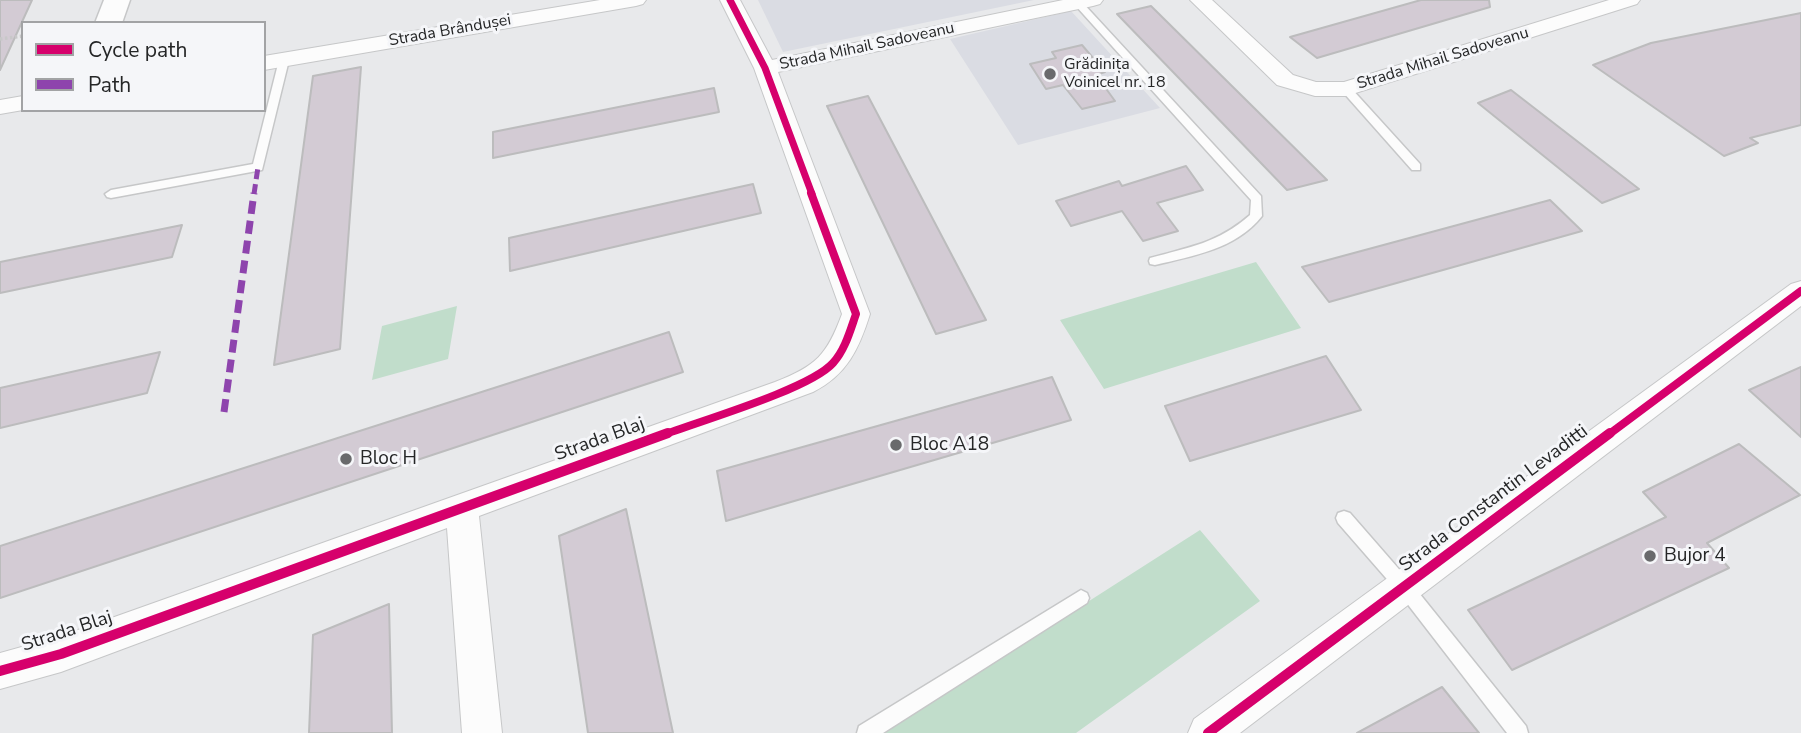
<!DOCTYPE html>
<meta charset="utf-8">
<style>
body{margin:0}
#map{position:relative;width:1801px;height:733px;overflow:hidden;background:#e8e9eb;font-family:"Nunito Sans",sans-serif}
canvas{display:block}
.legend{position:absolute;left:21px;top:21px;width:245px;height:91px;box-sizing:border-box;background:#f5f6f9;border:2px solid #a2a3a5;margin:0;padding:9px 12px;list-style:none;font-size:21px;color:#252627}
.legend li{display:flex;align-items:center;gap:14px;height:35px}
.legend b{width:35px;border:2px solid #a2a3a5}
</style>
<div id="map">
<canvas width="1801" height="733"></canvas>
<ul class="legend">
<li><b style="height:9px;background:#d6006c"></b>Cycle path</li>
<li><b style="height:9px;background:#8e44ad"></b>Path</li>
</ul>
</div>
<script>
const ctx = document.querySelector('canvas').getContext('2d');
ctx.lineJoin = 'round';
function fillPath(path, color) { ctx.fillStyle = color; ctx.fill(path, 'evenodd'); }
function strokePath(path, color, width, dash) { ctx.strokeStyle = color; ctx.lineWidth = width; ctx.lineCap = dash ? 'butt' : 'round'; ctx.setLineDash(dash || []); ctx.stroke(path); }
function drawText(font, color, halo, rows, align = 'center') {
  ctx.font = font + ' "Nunito Sans",sans-serif'; ctx.lineWidth = 6; ctx.setLineDash([]); ctx.textBaseline = 'middle'; ctx.strokeStyle = halo; ctx.fillStyle = color; for (const [text, x, y, turn = 0] of rows) {
    ctx.save(); ctx.translate(x, y); ctx.rotate((+turn || 0) * Math.PI / 180); ctx.textAlign = isNaN(turn) ? turn : align; if (halo) ctx.strokeText(text, 0, 0); ctx.fillText(text, 0, 0); ctx.restore();
  }
}
const built = new Path2D(`
 M 758,0 L 1034,0 L 783,52 Z
 M 1071,11 L 1160,108 L 1018,145 L 950,39 Z`);
const green = new Path2D(`
 M 1256,262 L 1301,328 L 1104,389 L 1060,320 Z
 M 457,306 L 448,359 L 372,380 L 382,326 Z
 M 1200,530 L 1260,601 L 1076,733 L 883,733 Z`);
const building = new Path2D(`
 M 0,0 L 32,0 L 0,70 Z
 M 1421,0 L 1489,0 L 1490,7 L 1317,58 L 1290,37 Z
 M 1151,6 L 1327,180 L 1287,190 L 1117,14 Z
 M 1801,13 L 1801,125 L 1750,138 L 1758,143 L 1724,156 L 1593,65 L 1651,43 Z
 M 1082,45 L 1105,72 L 1096,75 L 1115,101 L 1082,109 L 1063,85 L 1046,89 L 1030,64 L 1056,58 L 1052,52 Z
 M 361,67 L 340,349 L 274,365 L 313,76 Z
 M 714,88 L 719,112 L 493,158 L 493,132 Z
 M 1511,90 L 1639,189 L 1602,203 L 1478,103 Z
 M 868,96 L 986,320 L 936,334 L 827,106 Z
 M 1186,166 L 1203,190 L 1157,203 L 1178,231 L 1143,241 L 1122,211 L 1071,226 L 1056,201 L 1119,181 L 1122,186 Z
 M 753,184 L 761,213 L 510,271 L 509,238 Z
 M 1550,200 L 1582,231 L 1329,302 L 1302,267 Z
 M 182,225 L 172,257 L 0,293 L 0,262 Z
 M 669,332 L 683,372 L 0,598 L 0,546 Z
 M 160,352 L 147,393 L 0,428 L 0,388 Z
 M 1326,356 L 1361,410 L 1190,461 L 1165,406 Z
 M 1801,367 L 1801,437 L 1749,390 Z
 M 1052,377 L 1071,420 L 726,521 L 717,471 Z
 M 1739,444 L 1800,495 L 1707,543 L 1729,568 L 1512,670 L 1468,610 L 1666,517 L 1643,492 Z
 M 626,509 L 673,733 L 588,733 L 559,536 Z
 M 389,604 L 392,733 L 309,733 L 313,635 Z
 M 1442,687 L 1479,733 L 1357,733 Z`);
const path = new Path2D(`
 M 0,39 L 23,36`);
const lane = new Path2D(`
 M 1075,1 L 1081,1 L 1261,196 L 1262,216 C 1236,249 1193,256 1155,265 L 1150,264 L 1149,261 L 1150,258 C 1190,247 1218,243 1250,215 L 1251,200 L 1075,5 Z
 M 284,57 L 289,60 L 262,170 L 111,198 L 107,197 L 105,194 L 111,190 L 253,164 L 279,60 Z
 M 1346,86 L 1350,87 L 1420,164 L 1420,170 L 1412,170 L 1342,91 L 1341,89 Z
 M 1344,511 L 1350,513 L 1411,583 L 1526,726 L 1528,733 L 1507,733 L 1399,593 L 1338,523 L 1336,518 L 1338,513 Z
 M 1081,590 L 1087,593 L 1089,598 L 1087,603 L 883,733 L 857,733 L 859,726 Z`);
const street = new Path2D(`
 M 600,0 L 646,0 L 643,4 L 636,6 L 264,70 L 264,56 Z
 M 720,0 L 740,0 L 772,60 L 1063,0 L 1103,0 L 1100,4 L 1093,6 L 778,72 L 870,314 C 859,349 847,375 813,392 L 479,516 L 502,733 L 462,733 L 447,528 L 61,672 L 0,689 L 0,653 L 61,636 L 775,382 C 816,366 827,355 842,314 L 754,68 Z
 M 1190,0 L 1212,0 L 1293,75 L 1316,82 L 1344,82 L 1609,0 L 1640,0 L 1637,4 L 1346,96 L 1315,96 L 1277,85 Z
 M 23,96 L 23,110 L 0,114 L 0,100 Z
 M 1801,281 L 1801,306 L 1240,733 L 1188,733 L 1194,719 L 1791,284 Z`);
const secondary = new Path2D(`
 M 104,0 L 130,0 L 122,23 L 95,23 Z`);
const quietFar1 = new Path2D(`
 M 254,194 L 258,167`);
const quiet = new Path2D(`
 M 224,412 L 254,193`);
const cyclewayFar2 = new Path2D(`
 M 730,0 L 765,68 L 812,194`);
const cyclewayFar1 = new Path2D(`
 M 663,435 C 700,421 810,389 833,363 C 845,350 850,331 856,314 L 811,193
 M 1608,435 L 1801,291`);
const cycleway = new Path2D(`
 M 0,671 L 61,654 L 668,433
 M 1208,733 L 1610,433`);
const markers = [
 [1050,74,7,"#696a6c"],
 [896,445,7,"#696a6c"],
 [346,459,7,"#696a6c"],
 [1650,556,7,"#696a6c"]
];
const farStreetnames = [
 ["Strada Brândușei",450,31,-10],
 ["Strada Mihail Sadoveanu",867,47,-12],
 ["Strada Mihail Sadoveanu",1443,59,-17]
];
const farPoinames = [
 ["Grădinița",1064,65],
 ["Voinicel nr. 18",1064,83]
];
const streetNames = [
 ["Strada Blaj",600,440,-20],
 ["Strada Constantin Levaditti",1494,499,-37],
 ["Strada Blaj",67,632,-18]
];
const poiNames = [
 ["Bloc A18",910,445],
 ["Bloc H",360,459],
 ["Bujor 4",1664,556]
];
fillPath(built, '#dadce3');
fillPath(green, '#c1ddcb');
fillPath(building, '#d3cbd4');
strokePath(building, '#bcbcbd', 2);
strokePath(lane, '#c6c7c8', 3);
strokePath(street, '#c6c7c8', 2);
strokePath(secondary, '#c6c7c8', 3);
strokePath(path, '#c8c8c9', 3.5, [2.5, 2.5]);
fillPath(lane, '#fcfcfc');
fillPath(street, '#fcfcfc');
fillPath(secondary, '#fcfcfc');
strokePath(quietFar1, '#8e44ad', 5, [10, 5]);
strokePath(quiet, '#8e44ad', 7, [13, 7]);
strokePath(cyclewayFar2, '#d6006c', 7);
strokePath(cyclewayFar1, '#d6006c', 8);
strokePath(cycleway, '#d6006c', 10);
for (const [x, y, r, color] of markers) { const dot = new Path2D(); dot.arc(x, y, r, 0, 2 * Math.PI); ctx.fillStyle = color; ctx.fill(dot); strokePath(dot, '#f5f6f9', 2.5); }
drawText('16px', '#252627', '#f5f6f9', farStreetnames);
drawText('16px', '#252627', '#f5f6f9', farPoinames, 'left');
drawText('19px', '#252627', '#f5f6f9', streetNames);
drawText('19px', '#252627', '#f5f6f9', poiNames, 'left');
</script>
